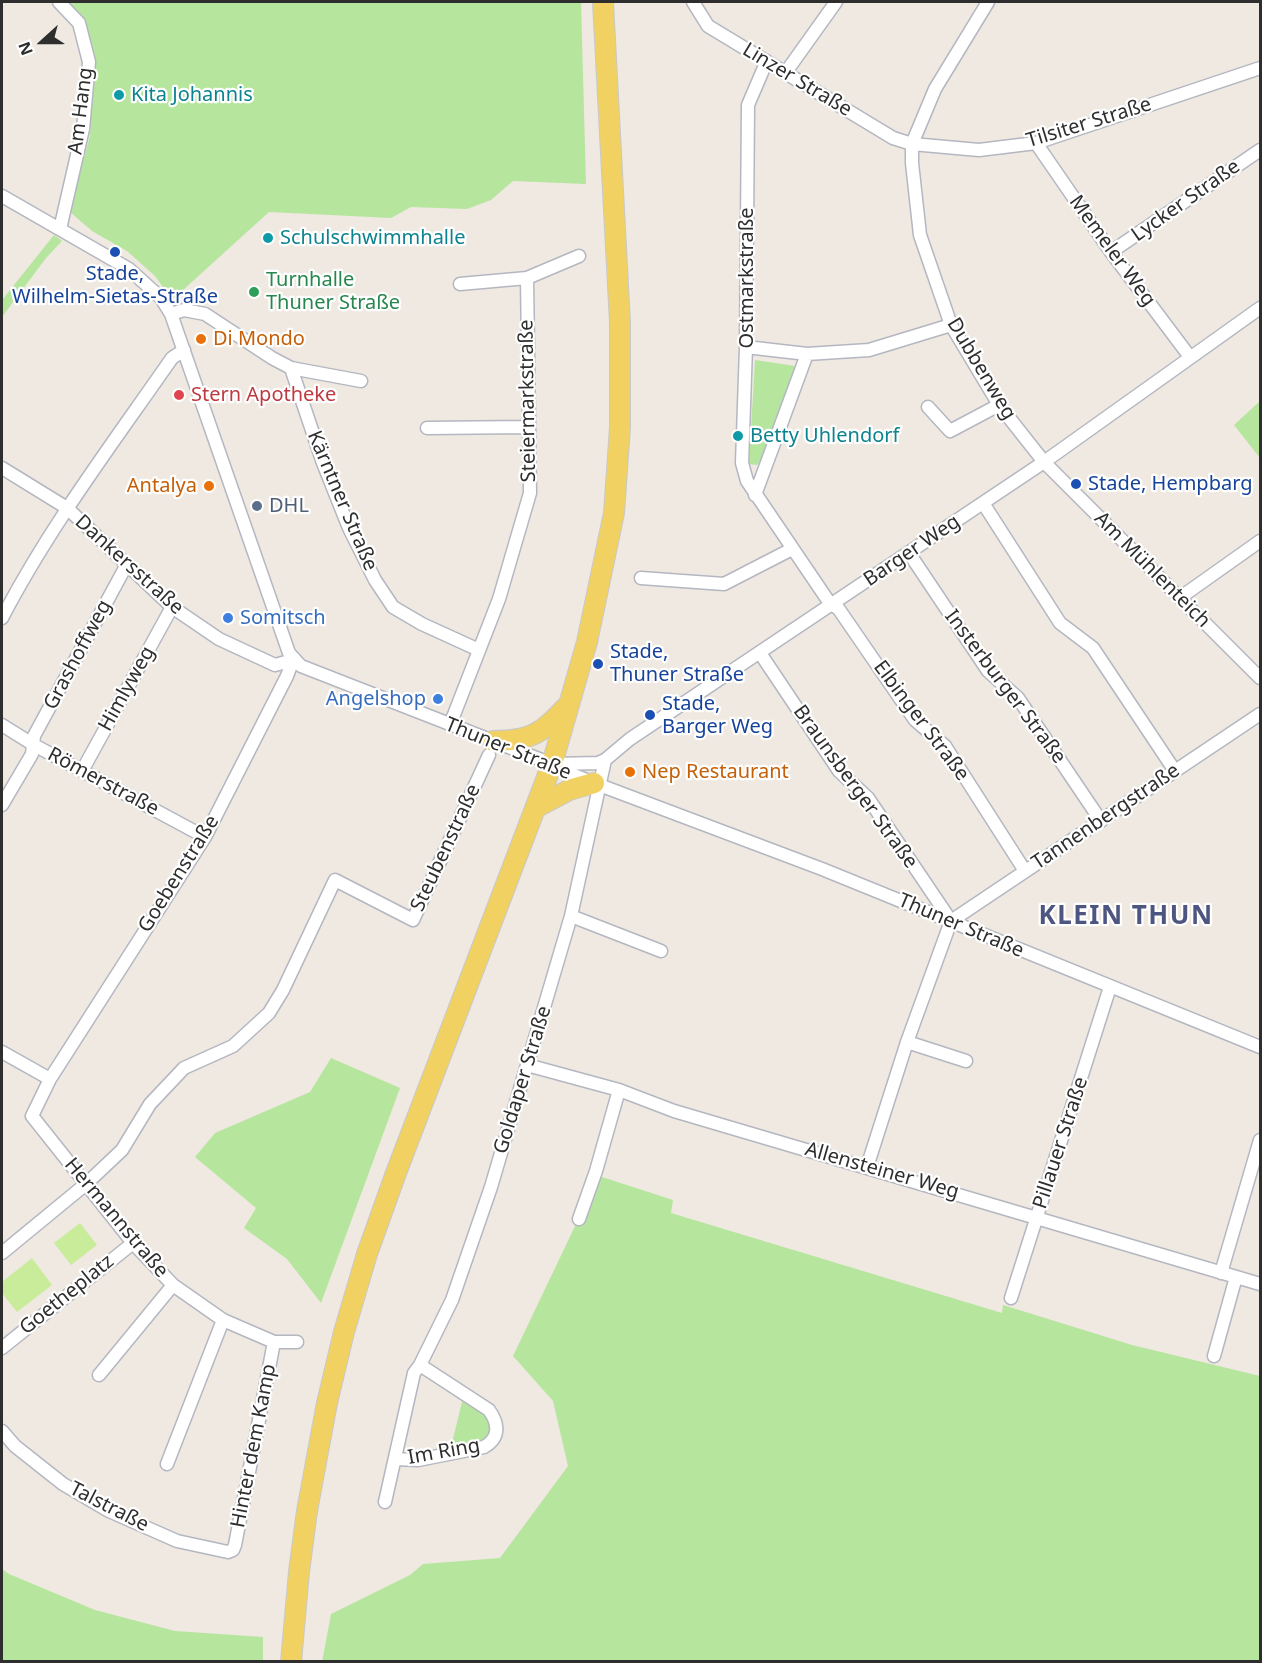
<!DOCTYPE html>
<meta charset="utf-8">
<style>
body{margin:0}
#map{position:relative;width:1262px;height:1663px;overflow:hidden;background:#efe9e1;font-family:"Noto Sans",sans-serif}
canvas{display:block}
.frame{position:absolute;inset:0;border:3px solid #2e2e2e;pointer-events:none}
.north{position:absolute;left:12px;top:12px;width:60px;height:60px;-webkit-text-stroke:4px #fff;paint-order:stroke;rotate:249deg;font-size:16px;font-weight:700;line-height:24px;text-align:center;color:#2e2e2e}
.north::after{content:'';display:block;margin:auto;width:21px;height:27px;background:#2e2e2e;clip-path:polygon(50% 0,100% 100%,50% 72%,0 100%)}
</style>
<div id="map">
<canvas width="1262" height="1663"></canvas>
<div class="frame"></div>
<div class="north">N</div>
</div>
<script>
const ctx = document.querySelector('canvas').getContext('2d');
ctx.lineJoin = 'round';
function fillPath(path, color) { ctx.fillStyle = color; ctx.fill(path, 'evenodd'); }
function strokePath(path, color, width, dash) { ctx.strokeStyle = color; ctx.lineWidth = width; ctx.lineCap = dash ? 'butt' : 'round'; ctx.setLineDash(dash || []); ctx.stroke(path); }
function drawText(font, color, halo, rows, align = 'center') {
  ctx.font = font + ' "Noto Sans",sans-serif'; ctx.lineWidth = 4.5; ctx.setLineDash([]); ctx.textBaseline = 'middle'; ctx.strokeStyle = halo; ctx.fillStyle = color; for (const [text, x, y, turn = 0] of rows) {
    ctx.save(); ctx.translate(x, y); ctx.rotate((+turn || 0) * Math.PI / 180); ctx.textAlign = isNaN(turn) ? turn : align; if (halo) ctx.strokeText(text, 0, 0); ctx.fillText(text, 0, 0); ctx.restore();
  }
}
const green = new Path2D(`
 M 67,2 L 581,2 L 586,184 L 513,181 L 491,200 L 467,209 L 411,207 L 391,218 L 269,212 L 172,300 L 155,276 L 127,251 L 92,231 L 69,211 L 90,136 L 94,62 L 84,21 Z
 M 54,235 L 62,241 L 46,258 L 2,317 L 2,300 Z
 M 755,360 L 795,366 L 763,458 L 757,465 L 749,464 Z
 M 1260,401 L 1260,458 L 1234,425 Z
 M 331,1058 L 400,1088 L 321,1303 L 287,1259 L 244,1228 L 256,1208 L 195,1157 L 215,1133 L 310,1092 Z
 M 599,1176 L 673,1200 L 671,1213 L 1002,1313 L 1003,1305 L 1132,1345 L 1260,1376 L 1260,1661 L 322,1662 L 331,1614 L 410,1575 L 423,1564 L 500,1558 L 568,1466 L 553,1401 L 513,1356 Z
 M 463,1398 L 485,1415 L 493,1426 L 490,1438 L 481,1442 L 451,1447 Z
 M 2,1569 L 9,1574 L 95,1610 L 175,1631 L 263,1637 L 263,1661 L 2,1661 Z`);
const pitch = new Path2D(`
 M 80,1223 L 97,1245 L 71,1265 L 54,1243 Z
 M 32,1258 L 52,1285 L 17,1312 L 2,1293 L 2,1282 Z`);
const minor = new Path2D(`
 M 59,2 L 79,23 L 89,62 L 83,129 L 60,229
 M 693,2 L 708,26 L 893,138 L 912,144 L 979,150 L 1036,143 L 1260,68
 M 988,2 L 935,89 L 912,144 L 912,163 L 920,235 L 951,325 L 999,405 L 1044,462 L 1260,678
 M 766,63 L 748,105 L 746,347 L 742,463 L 747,481 L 831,605 L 838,608 L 915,720 L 945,746 L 1025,871
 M 786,72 L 836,2
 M 1036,143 L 1111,252 L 1190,357
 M 2,196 L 129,269 L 161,298 L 171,314 L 289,653 L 301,666 L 552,764 L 569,773 L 594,783 L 822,869 L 1260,1047
 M 1111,252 L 1260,150
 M 460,284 L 527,278 L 579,256
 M 171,314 L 184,310 L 205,314 L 272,358 L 291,368 L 361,381
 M 746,347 L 807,354 L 869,350 L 951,325
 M 291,368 L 323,463 L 349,528 L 375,580 L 393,607 L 422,624 L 479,650
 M 928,407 L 950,431 L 999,405
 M 427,428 L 527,427
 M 2,468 L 67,508 L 172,607 L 219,639 L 275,665 L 293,660
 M 755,495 L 807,354
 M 983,503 L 1060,623 L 1093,648 L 1175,771
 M 909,553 L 988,671 L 1018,698 L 1101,821
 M 641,578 L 724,584 L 792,549
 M 1181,597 L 1260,541
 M 2,618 C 50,526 113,443 172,358 L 184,350
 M 760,653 L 839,771 L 868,798 L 951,921
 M 2,725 L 34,745 L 205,837
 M 450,725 L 499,599 L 530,493 L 527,278
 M 554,764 L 598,763 L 605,760 L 630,739 L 1044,462 L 1260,308
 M 82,771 L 172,607
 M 2,805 L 32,754 L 34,736 L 126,566
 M 571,916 L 661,951
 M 951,921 L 1260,714
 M 907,1042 L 966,1061
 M 2,1052 L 50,1079 L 32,1116 L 133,1243 L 173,1285 L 223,1320 L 274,1342 L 297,1342
 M 527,1065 L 619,1090 L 674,1111 L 1260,1284
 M 50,1079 L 205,837 L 287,676 L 293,660
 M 867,1167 L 907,1042 L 951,921
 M 579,1219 L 596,1171 L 619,1090
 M 2,1253 L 86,1184 L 122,1150 L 150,1104 L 184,1068 L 233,1046 L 269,1013 L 283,990 L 335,880 L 413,920 L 489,755
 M 1221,1273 L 1260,1140
 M 1011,1298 L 1110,987
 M 2,1348 L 133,1243
 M 1214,1356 L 1236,1277
 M 420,1365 L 452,1300 L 491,1187 L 571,916 L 605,760
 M 99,1375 L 173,1285
 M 2,1431 L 15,1446 L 63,1484 L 109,1511 L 177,1541 L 228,1552 L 233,1550 L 235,1545 L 274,1342
 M 167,1464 L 223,1320
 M 385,1502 L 414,1373 L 420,1365 L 489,1410 C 499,1424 500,1438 484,1447 L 418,1460 L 396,1459`);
const primary = new Path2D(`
 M 493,741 C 534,741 542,732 569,704
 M 537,807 L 569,790 L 594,783
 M 291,1662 L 299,1572 L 307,1511 L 327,1403 L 344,1332 L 367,1254 L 396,1173 L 552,764 L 587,642 L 614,513 L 620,427 L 620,323 L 603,2`);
const markers = [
 [119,95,6,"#0f9aa8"],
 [268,238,6,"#0f9aa8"],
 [115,252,6,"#1a4fb4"],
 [254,292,6,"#2e9e5b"],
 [201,339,6,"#e8710a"],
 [179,395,6,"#e0444e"],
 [738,436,6,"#0f9aa8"],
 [1076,484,6,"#1a4fb4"],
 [209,486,6,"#e8710a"],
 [257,506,6,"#5c6f8a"],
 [228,618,6,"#3f7fe0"],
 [598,664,6,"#1a4fb4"],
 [438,699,6,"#3f7fe0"],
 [650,715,6,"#1a4fb4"],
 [630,772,6,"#e8710a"]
];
const streetNames = [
 ["Linzer Straße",797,80,31],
 ["Am Hang",81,111,-83],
 ["Tilsiter Straße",1089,123,-17],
 ["Lycker Straße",1186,201,-35],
 ["Memeler Weg",1112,251,54],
 ["Ostmarkstraße",747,278,-90],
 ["Dubbenweg",981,369,59],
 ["Steiermarkstraße",528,401,-91],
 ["Kärntner Straße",342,501,67],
 ["Barger Weg",912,551,-34],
 ["Dankersstraße",129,565,42],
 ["Am Mühlenteich",1152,570,45],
 ["Grashoffweg",78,655,-62],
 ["Insterburger Straße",1005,687,53],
 ["Himlyweg",127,689,-61],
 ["Elbinger Straße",921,721,53],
 ["Thuner Straße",508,749,22],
 ["Römerstraße",103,782,28],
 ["Braunsberger Straße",855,787,54],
 ["Tannenbergstraße",1106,817,-34],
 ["Steubenstraße",446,848,-65],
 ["Goebenstraße",179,874,-58],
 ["Thuner Straße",961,926,23],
 ["Goldaper Straße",523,1080,-73],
 ["Pillauer Straße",1061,1143,-72],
 ["Allensteiner Weg",882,1171,16],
 ["Hermannstraße",116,1218,50],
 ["Goetheplatz",67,1295,-39],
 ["Hinter dem Kamp",254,1446,-79],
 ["Im Ring",444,1452,-10],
 ["Talstraße",109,1507,27]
];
const cultureNames = [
 ["Kita Johannis",131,95],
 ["Schulschwimmhalle",280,238],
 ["Betty Uhlendorf",750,436]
];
const transitNames = [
 ["Stade,",115,274,"center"],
 ["Wilhelm-Sietas-Straße",115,297,"center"],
 ["Stade, Hempbarg",1088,484],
 ["Stade,",610,652],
 ["Thuner Straße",610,675],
 ["Stade,",662,704],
 ["Barger Weg",662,727]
];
const leisureNames = [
 ["Turnhalle",266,280],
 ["Thuner Straße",266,303]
];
const foodNames = [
 ["Di Mondo",213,339],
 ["Antalya",197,486,"right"],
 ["Nep Restaurant",642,772]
];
const healthNames = [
 ["Stern Apotheke",191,395]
];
const serviceNames = [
 ["DHL",269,506]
];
const shopNames = [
 ["Somitsch",240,618],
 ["Angelshop",426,699,"right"]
];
const districtNames = [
 ["KLEIN THUN",1126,917]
];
fillPath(green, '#b6e59e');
fillPath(pitch, '#c9ec9a');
strokePath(minor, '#b4b7c1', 15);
strokePath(primary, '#c9c9c9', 22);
strokePath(minor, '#fff', 12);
strokePath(primary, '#f2d163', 20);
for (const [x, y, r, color] of markers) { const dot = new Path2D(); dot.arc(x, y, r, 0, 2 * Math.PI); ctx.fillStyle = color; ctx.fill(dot); strokePath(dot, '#fff', 2); }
drawText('20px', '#2e2e2e', '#fff', streetNames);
drawText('20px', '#0d838f', '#fff', cultureNames, 'left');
drawText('20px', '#164399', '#fff', transitNames, 'left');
drawText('20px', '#27864d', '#fff', leisureNames, 'left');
drawText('20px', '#c56008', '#fff', foodNames, 'left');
drawText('20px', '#be3a42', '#fff', healthNames, 'left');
drawText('20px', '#4e5e75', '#fff', serviceNames, 'left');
drawText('20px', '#366cbe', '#fff', shopNames, 'left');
ctx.letterSpacing = '1.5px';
drawText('bold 26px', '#4d5680', '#fff', districtNames);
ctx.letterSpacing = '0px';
</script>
